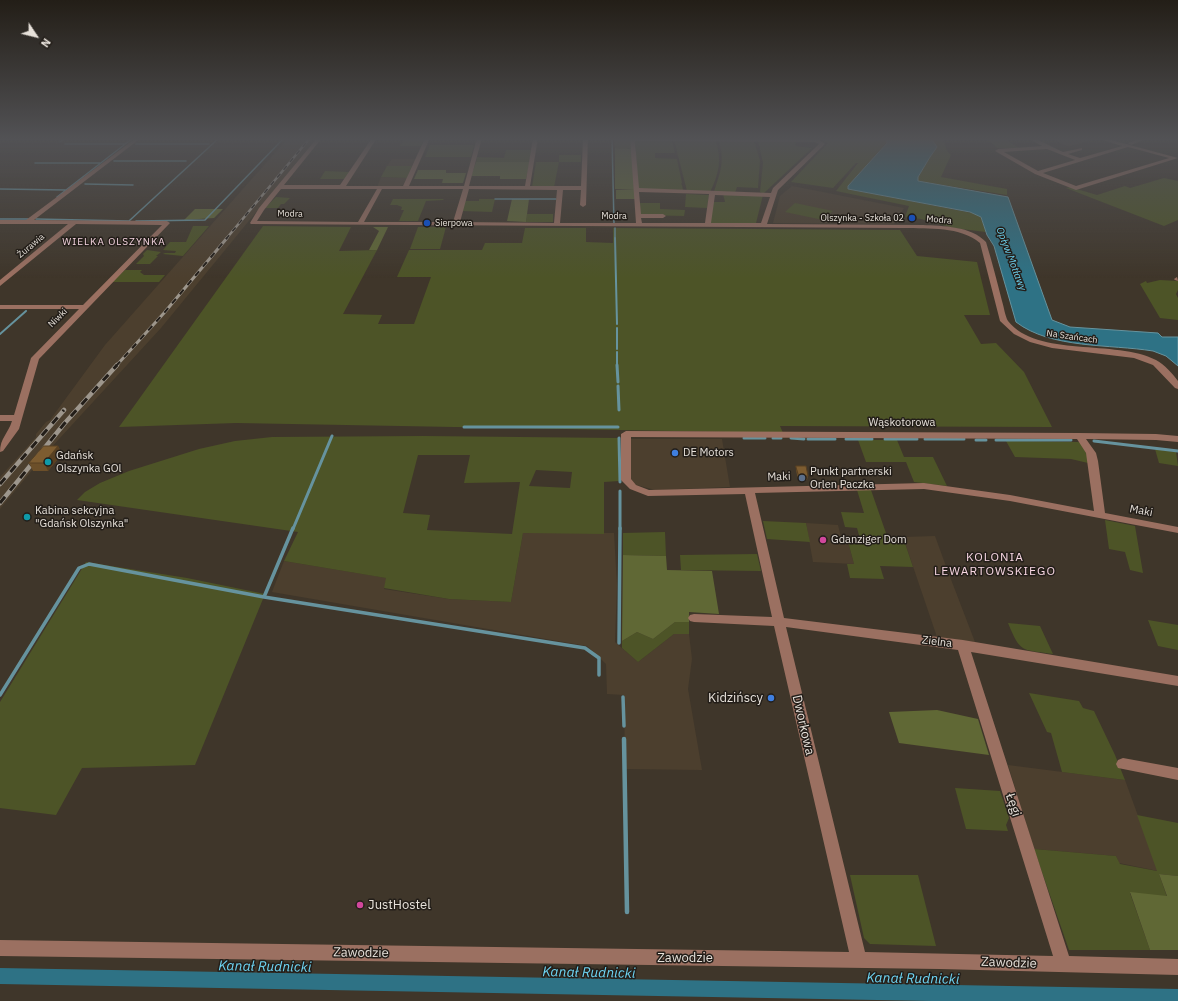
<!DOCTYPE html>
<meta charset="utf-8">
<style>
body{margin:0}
#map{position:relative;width:1178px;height:1001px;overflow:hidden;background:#3f362a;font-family:"IBM Plex Sans",sans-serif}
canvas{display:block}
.north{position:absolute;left:16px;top:16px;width:40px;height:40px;-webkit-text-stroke:3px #231e19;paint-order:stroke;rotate:125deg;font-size:11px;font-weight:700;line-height:16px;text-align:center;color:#e7e1da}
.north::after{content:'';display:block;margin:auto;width:14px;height:18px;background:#e7e1da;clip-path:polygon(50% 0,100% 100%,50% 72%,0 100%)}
</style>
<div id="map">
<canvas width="1178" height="1001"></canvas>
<div class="north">N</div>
</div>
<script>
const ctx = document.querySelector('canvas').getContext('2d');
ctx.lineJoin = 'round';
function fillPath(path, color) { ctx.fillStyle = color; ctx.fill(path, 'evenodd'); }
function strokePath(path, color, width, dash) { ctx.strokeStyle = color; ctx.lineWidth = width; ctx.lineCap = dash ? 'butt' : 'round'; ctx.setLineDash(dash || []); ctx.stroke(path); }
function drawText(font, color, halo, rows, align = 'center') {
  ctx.font = font + ' "IBM Plex Sans",sans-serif'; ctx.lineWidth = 3; ctx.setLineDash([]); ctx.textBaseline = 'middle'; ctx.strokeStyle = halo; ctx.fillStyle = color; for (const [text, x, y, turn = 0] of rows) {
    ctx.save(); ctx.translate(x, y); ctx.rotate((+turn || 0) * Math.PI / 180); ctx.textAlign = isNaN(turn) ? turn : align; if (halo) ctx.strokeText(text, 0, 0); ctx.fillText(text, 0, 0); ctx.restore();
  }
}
const built = new Path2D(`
 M 288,138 L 317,138 L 161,328 L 48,451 L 0,509 L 0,477 L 36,437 L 36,434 L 46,422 L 50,420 L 105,345 Z
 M 1049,138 L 1093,138 L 1096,139 L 1068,147 Z
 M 392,159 L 416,159 L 412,166 L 387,166 Z
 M 381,177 L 407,178 L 403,185 L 400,186 L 377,187 Z
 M 792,186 L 904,208 L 894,224 L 773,223 L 780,196 Z
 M 629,439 L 722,439 L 730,487 L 655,490 L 633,484 L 629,480 Z
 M 806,523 L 838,525 L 841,537 L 847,538 L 854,564 L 813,562 Z
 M 523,533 L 614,533 L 617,585 L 615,642 L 638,662 L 674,634 L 689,634 L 692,659 L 688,689 L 702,770 L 625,769 L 624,695 L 607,694 L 606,664 L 587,646 L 272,592 L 284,561 L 387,578 L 384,589 L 449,599 L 511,602 Z
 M 935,536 L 947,569 L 975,642 L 937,637 L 903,537 Z
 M 1008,765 L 1125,780 L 1158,871 L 1119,863 L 1116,856 L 1034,849 Z`);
const green = new Path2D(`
 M 405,138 L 425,138 L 421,146 L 400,146 Z
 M 817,138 L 886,139 L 887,142 L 848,186 L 848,189 L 977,214 L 981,217 L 986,232 L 953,228 L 921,219 L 905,217 L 909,206 L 836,191 L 858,163 L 856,163 L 833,188 L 791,182 L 828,143 L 824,140 Z
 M 931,138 L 941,138 C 946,143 945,150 951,155 L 941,177 L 1007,189 L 1007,195 L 918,181 L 918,177 L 930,157 L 937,147 Z
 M 986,138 L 1004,138 L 1019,148 L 997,148 Z
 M 614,139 L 631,140 L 632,149 L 615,148 Z
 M 635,140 L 672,140 L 675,153 L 655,153 L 655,158 L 677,159 L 682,183 L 681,184 L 682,185 L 683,190 L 640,189 L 638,188 Z
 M 674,140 L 716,141 C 722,160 719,174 710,192 L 687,191 Z
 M 719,141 L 754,141 L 760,160 L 758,188 L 737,187 L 735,193 L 714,192 C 720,172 725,163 719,141 Z
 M 758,141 L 795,141 L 796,146 L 812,148 L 763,194 L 760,192 L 763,163 Z
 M 430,145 L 474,145 L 471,157 L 425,157 Z
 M 506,150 L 532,150 L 529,162 L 476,162 L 477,157 L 504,158 Z
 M 559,155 L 581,155 L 581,162 L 559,162 L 554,187 L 532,187 L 536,162 L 559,162 Z
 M 387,166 L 412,166 L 407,178 L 381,177 Z
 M 325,171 L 350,172 L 345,179 L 320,179 Z
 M 1164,178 L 1178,181 L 1178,220 L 1164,226 L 1066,188 L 1070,187 L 1097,195 L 1125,186 L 1130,188 Z
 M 686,194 L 709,195 L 707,208 L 685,207 Z
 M 723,194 L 763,195 L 756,223 L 710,223 L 712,202 L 725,202 Z
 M 276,197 L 290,198 L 284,204 L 281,204 L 278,208 L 265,208 Z
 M 393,199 L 444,199 L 443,200 L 426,201 L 418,221 L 399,221 L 404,210 L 401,210 L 402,207 L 397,205 L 390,205 Z
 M 479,199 L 495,199 L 492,212 L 462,211 L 465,201 L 479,201 Z
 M 639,203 L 660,203 L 660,209 L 685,210 L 684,216 L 640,215 Z
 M 795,203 L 833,211 L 823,220 L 785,212 Z
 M 527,214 L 553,214 L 553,222 L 526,222 Z
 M 193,226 L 209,226 L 183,256 L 163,254 L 165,253 L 175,253 L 176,251 L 163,250 L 170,242 L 186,242 Z
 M 263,226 L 351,227 L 339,251 L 377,250 L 343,314 L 382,315 L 378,324 L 414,324 L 431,277 L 397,277 L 409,250 L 482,250 L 485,243 L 522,243 L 525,228 L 586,228 L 586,242 L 613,243 L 613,228 L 900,230 L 917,256 L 977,262 L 990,315 L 964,315 L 981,344 L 996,343 L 1024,372 L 1052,427 L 780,426 L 783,433 L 236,423 L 119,427 Z
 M 418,227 L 446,227 L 440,249 L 410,249 Z
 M 147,250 L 161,252 L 156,256 L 158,256 L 150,264 L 136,264 L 144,256 L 143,254 Z
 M 125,270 L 142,270 L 140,272 L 144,275 L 165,275 L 159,282 L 112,282 Z
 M 1160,280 L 1178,281 L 1178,290 L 1176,294 L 1178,298 L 1178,320 L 1160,318 L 1140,284 L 1146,281 L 1147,283 Z
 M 423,436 L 618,438 L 619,481 L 604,482 L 604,534 L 523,533 L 511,602 L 449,599 L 384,588 L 386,578 L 284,561 L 298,532 L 77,500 L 85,492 L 100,483 L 129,471 L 199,449 L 235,441 L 272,437 ZM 418,455 L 470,455 L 464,483 L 520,482 L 512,534 L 427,530 L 430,515 L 403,513 ZM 536,470 L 572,472 L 570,488 L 529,486 Z
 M 858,440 L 897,440 L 904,457 L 933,457 L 947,486 L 914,482 L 906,462 L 866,462 Z
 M 1006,441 L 1078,442 L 1081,443 L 1088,457 L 1088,463 L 1071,459 L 1015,457 Z
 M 1155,449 L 1176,452 L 1178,466 L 1159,463 Z
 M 857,490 L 871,490 L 887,536 L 903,537 L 913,567 L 880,566 L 884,579 L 850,578 L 847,564 L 854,564 L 847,538 L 860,539 L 857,528 L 845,527 L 841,512 L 864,513 Z
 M 1105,520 L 1135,526 L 1143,573 L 1130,570 L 1125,552 L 1109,549 Z
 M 763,521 L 806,523 L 810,542 L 767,539 Z
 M 665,532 L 666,556 L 623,555 L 623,533 Z
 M 757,554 L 761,571 L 681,570 L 680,555 Z
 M 86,562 L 187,578 L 265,594 L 195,765 L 82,768 L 56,815 L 0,808 L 0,702 Z
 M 1148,620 L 1178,625 L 1178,650 L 1158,646 Z
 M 675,622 L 689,622 L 689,634 L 674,634 L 638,662 L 622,648 L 622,641 L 637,632 L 653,639 Z
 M 1008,623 L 1040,626 L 1053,654 C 1021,649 1021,654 1008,623 Z
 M 1029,693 L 1079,701 L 1083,708 L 1094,711 L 1115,755 L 1125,780 L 1062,772 L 1051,733 L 1047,732 Z
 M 955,788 L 1000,791 L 1009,818 L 1006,825 L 1008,831 L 966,829 Z
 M 1137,815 L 1178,823 L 1178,876 L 1159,874 L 1167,897 L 1130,893 L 1150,950 L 1069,950 L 1034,849 L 1116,856 L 1120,864 L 1157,871 Z
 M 850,875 L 918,875 L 936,946 L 870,944 L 864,938 Z`);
const forest = new Path2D(`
 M 615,148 L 632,149 L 635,190 L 615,189 Z
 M 476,162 L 530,162 L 526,179 L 500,179 L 500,176 L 471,176 Z
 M 418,170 L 446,170 L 446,173 L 466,173 L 463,183 L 442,183 L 443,179 L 414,179 Z
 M 616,190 L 635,190 L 636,199 L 616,199 Z
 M 512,199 L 529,199 L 526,222 L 507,221 Z
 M 195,209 L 223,209 L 214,218 L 184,220 Z
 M 373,227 L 388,227 L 377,250 L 369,250 L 379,231 Z
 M 623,555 L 666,556 L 667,570 L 712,571 L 719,614 L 689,612 L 689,622 L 675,622 L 653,639 L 637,632 L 622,641 Z
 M 937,710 L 978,719 L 989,755 L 899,743 L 889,712 Z
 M 1159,874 L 1178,876 L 1178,950 L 1150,950 L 1130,892 L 1167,896 Z`);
const water = new Path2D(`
 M 884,138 L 931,138 L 937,147 L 930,157 L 918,177 L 918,181 L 1008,197 L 1052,320 L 1070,327 L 1158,333 L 1162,337 L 1178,337 L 1178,366 L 1166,356 L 1153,351 C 1110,344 1051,349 1016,322 L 994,246 L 987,235 L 981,217 L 970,212 L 848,189 L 848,186 L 887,143 L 886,139 Z`);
const streamFar4 = new Path2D(`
 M 612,138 L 614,224
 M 60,142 L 65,138
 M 65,144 L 125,144
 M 136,144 L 209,144
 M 114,161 L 186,161
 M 35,163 L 100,163
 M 85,184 L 133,185
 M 0,189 L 66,190
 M 57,197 L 133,138
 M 495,199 L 556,199
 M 0,219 L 28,219
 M 36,219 L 129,221 L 219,138
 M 136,221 L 205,220 L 284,138
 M 615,228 L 615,239`);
const streamFar3 = new Path2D(`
 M 615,238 L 617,324
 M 617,328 L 617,349
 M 0,334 L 26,311
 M 617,352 L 617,366`);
const streamFar2 = new Path2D(`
 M 617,365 L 618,382
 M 618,386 L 619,410
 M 464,427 L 618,427
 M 619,438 L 620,482
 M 744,438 L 765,438
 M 773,438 L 781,438
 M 791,438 L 804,439
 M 808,439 L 835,439
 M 846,439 L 872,439
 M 885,439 L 917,439
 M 925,439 L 964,439
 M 976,440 L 986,440
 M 996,440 L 1071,440
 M 1094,441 L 1178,451
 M 293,529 L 332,436
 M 620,529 L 620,491`);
const streamFar1 = new Path2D(`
 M 264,597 L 293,528
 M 619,643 L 620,528
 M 0,695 L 79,568 L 89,564 L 264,597 L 585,648 L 599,658 L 599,675
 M 623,697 L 624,726`);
const stream = new Path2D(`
 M 624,739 L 627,912`);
const canal = new Path2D(`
 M 0,968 L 1178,989 L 1178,1001 L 931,1001 L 0,984 Z`);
const minor = new Path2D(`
 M 136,138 L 141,138 L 34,220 L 167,221 L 170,223 L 39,359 L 19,429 L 3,451 L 0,452 C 0,438 8,434 12,421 L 0,421 L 0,415 L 14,415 L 31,358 L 79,309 L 0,309 L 0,305 L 83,305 L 162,225 L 76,224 L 0,286 L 0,280 L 68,224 L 0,224 L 0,220 L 26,220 Z
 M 317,138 L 322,138 L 284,185 L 340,185 L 372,138 L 377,138 L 346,186 L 403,186 L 425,138 L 430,138 L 409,186 L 464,186 L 477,138 L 482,138 L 469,186 L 525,186 L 533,138 L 538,138 L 530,186 L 581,186 L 583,138 L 588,138 L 586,205 L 583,207 L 580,205 L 581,190 L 563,190 L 560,223 L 636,223 L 630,138 L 818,139 L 825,144 L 778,190 L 767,224 L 923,225 C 943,226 971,226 986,242 C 992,262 997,281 1002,301 C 1004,307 1005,316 1008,321 C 1037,358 1116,339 1156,360 C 1165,365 1172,373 1178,381 L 1178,389 L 1175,388 L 1153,365 L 1134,358 L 1052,348 L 1030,342 L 1014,334 L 1000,321 L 980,243 C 960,226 929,229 904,228 L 251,224 L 250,223 L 259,208 ZM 635,141 L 815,142 L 819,144 L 773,188 L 771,193 L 639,188 ZM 281,189 L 377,189 L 358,222 L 257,221 L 264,210 ZM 382,189 L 463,189 L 453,222 L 364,222 ZM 469,189 L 557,190 L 554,223 L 460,222 ZM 639,192 L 709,194 L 705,223 L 642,223 L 641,218 L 663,218 L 666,216 L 663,214 L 641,214 ZM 715,195 L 770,197 L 761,223 L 711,223 Z
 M 1028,138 L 1034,138 L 1063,152 L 1082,148 L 1082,150 L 1068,154 L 1080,158 L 1122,146 L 1096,138 L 1104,138 L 1178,158 L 1076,190 L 1035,174 L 995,151 L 998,149 L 1042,146 ZM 1128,147 L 1169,158 L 1076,186 L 1043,173 ZM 1047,149 L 1075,160 L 1038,171 L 1004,152 Z
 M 1141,138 L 1148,138 L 1131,145 L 1128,143 Z
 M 1177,277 L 1178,281 L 1175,280 L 1174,279 Z
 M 626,431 L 1079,433 L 1156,434 L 1178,436 L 1178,442 L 1156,440 L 1086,439 L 1096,453 L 1098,461 L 1105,513 L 1178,527 L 1178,533 L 1010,501 L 924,489 L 755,493 L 784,618 L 963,640 L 1178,676 L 1178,686 L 971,652 L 1069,956 L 1178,959 L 1178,975 L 939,969 L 0,956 L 0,940 L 849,952 L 774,626 L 694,622 L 690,621 L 688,618 L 690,615 L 694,614 L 772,617 L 745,494 L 648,496 L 630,489 L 621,480 L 621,434 ZM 631,437 L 1077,439 L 1086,453 L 1094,511 L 1010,495 L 924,483 L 649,490 L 636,485 L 631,479 ZM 786,627 L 958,650 L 1053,956 L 865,952 Z
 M 1123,758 L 1178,768 L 1178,780 L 1118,768 L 1116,764 L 1118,760 Z`);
const railFar2 = new Path2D(`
 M 226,239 L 310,138`);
const railFar1 = new Path2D(`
 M 116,366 L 164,313 L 227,238`);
const rail = new Path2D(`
 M 0,484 L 64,410
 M 0,503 L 64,424 L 117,365`);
const wall = new Path2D(`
 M 58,446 L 62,454 L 48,471 L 33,471 L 29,463 Z
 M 796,466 L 808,476 L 807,480 L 798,480 L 796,470 Z`);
const shadedWall = new Path2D(`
 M 58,446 L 62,454 L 48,471 L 44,463 Z`);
const building = new Path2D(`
 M 44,446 L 58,446 L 44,463 L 29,463 Z
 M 796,466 L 806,466 L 808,476 L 799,476 Z`);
const markers = [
 [912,218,4,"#1a4fb4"],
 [427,223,4,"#1a4fb4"],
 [675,453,4,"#3f7fe0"],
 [48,462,4,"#0f9aa8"],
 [802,478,4,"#5c6f8a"],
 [27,517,4,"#0f9aa8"],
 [823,540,4,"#d1479c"],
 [771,698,4,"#3f7fe0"],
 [360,905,4,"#d1479c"]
];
const farStreetnames = [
 ["Modra",290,214,1],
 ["Modra",614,216],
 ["Modra",939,220,5],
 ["Żurawia",31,246,-40],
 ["Niwki",58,318,-45],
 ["Na Szańcach",1072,337,8]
];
const farPoinames = [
 ["Olszynka - Szkoła 02",904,218],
 ["Sierpowa",435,223,"left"]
];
const farNeighbourhoodnames = [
 ["WIELKA OLSZYNKA",114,242]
];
const farWaternames = [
 ["Opływ Motławy",1011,259,69]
];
const streetNames = [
 ["Wąskotorowa",902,423],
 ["Maki",779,477,-2],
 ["Maki",1141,511,11],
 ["Zielna",937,642,7]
];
const poiNames = [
 ["DE Motors",683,453],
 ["Gdańsk",56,456],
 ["Olszynka GOl",56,469],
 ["Punkt partnerski",810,472],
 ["Orlen Paczka",810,485],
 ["Kabina sekcyjna",35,511],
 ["\"Gdańsk Olszynka\"",35,524],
 ["Gdanziger Dom",831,540]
];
const neighbourhoodNames = [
 ["KOLONIA",995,558],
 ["LEWARTOWSKIEGO",995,572]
];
const nearPoinames = [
 ["Kidzińscy",763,698],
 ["JustHostel",368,905,"left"]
];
const nearStreetnames = [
 ["Dworkowa",803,725,77],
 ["Łęgi",1013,805,72],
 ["Zawodzie",361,953,1],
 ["Zawodzie",685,958],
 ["Zawodzie",1009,963,2]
];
const nearWaternames = [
 ["Kanał Rudnicki",265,967,1],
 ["Kanał Rudnicki",589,973,1],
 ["Kanał Rudnicki",913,979,1]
];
fillPath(built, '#4c3f2e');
fillPath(green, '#4d5427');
fillPath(forest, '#606835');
fillPath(water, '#2e7285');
strokePath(water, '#66939e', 1);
strokePath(streamFar4, '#66939e', 1.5);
strokePath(streamFar3, '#66939e', 2);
strokePath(streamFar2, '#66939e', 3);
strokePath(streamFar1, '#66939e', 3.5);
strokePath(stream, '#66939e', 4.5);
fillPath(canal, '#2e7285');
fillPath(minor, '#9b7061');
strokePath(railFar2, '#9d968c', 2.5);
strokePath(railFar1, '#9d968c', 3);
strokePath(rail, '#9d968c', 4.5);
strokePath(railFar2, '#231e19', 1.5, [5]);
strokePath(railFar1, '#231e19', 2, [6]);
strokePath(rail, '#231e19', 3, [8]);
fillPath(wall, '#6c4f29');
fillPath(shadedWall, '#584022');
fillPath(building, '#7d5c30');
strokePath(building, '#584022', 1);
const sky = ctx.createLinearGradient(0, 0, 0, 278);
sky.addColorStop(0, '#231e17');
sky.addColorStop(0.5, '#525255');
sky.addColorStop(1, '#52525500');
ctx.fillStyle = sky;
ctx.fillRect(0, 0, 1178, 278);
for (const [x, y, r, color] of markers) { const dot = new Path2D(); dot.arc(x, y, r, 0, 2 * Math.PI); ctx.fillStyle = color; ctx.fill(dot); strokePath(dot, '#231e19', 1.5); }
drawText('9px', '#e7e1da', '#231e19', farStreetnames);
drawText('9px', '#e7e1da', '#231e19', farPoinames, 'right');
ctx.letterSpacing = '1px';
drawText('10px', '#f7d6e2', '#231e19', farNeighbourhoodnames);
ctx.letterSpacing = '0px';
drawText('italic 10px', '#6ed4f2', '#231e19', farWaternames);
drawText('11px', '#e7e1da', '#231e19', streetNames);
drawText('11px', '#e7e1da', '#231e19', poiNames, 'left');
ctx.letterSpacing = '1px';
drawText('12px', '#f7d6e2', '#231e19', neighbourhoodNames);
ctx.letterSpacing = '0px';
drawText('13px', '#e7e1da', '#231e19', nearPoinames, 'right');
drawText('13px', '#e7e1da', '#231e19', nearStreetnames);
drawText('italic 14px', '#6ed4f2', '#231e19', nearWaternames);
</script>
